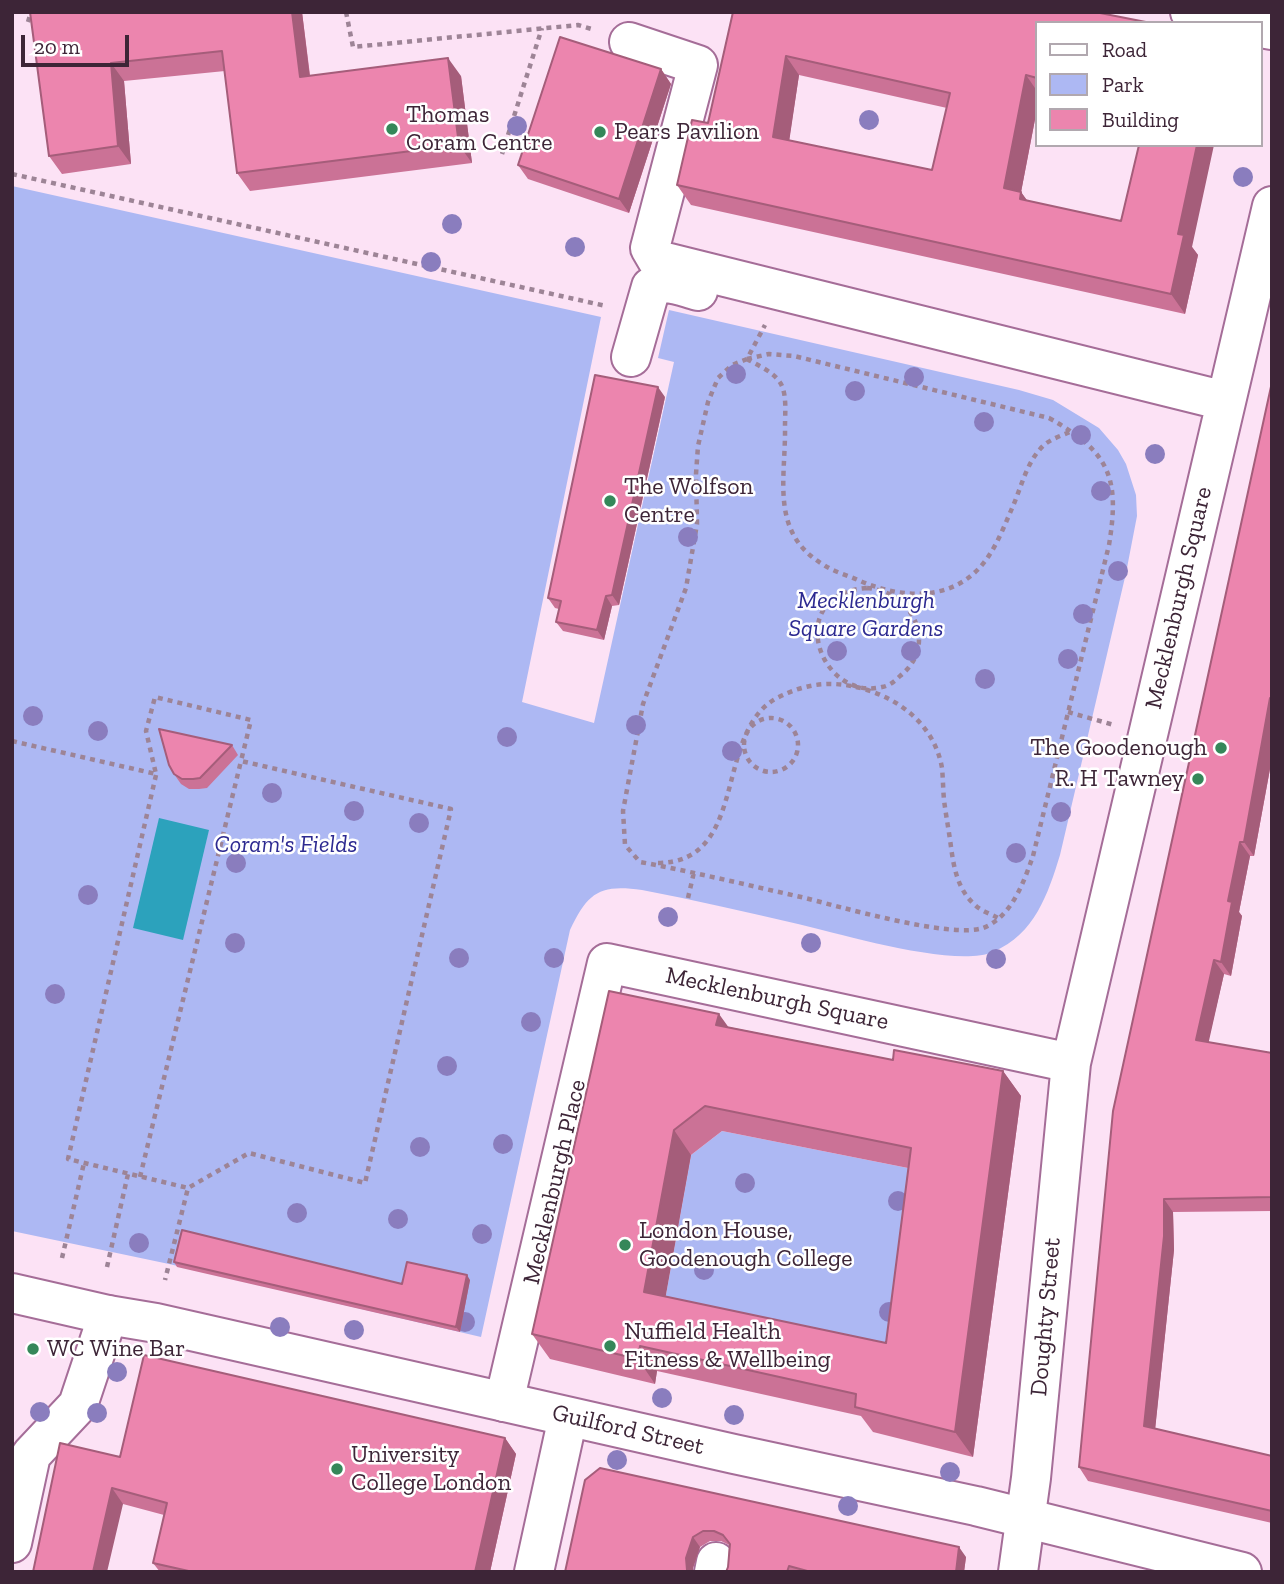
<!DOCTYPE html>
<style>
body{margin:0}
#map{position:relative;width:1284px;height:1584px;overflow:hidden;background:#fce2f5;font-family:"Zilla Slab",serif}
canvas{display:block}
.frame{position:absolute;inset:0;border:14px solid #3d2537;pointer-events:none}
.legend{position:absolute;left:1035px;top:21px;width:228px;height:126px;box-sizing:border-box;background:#fff;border:2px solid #b1a8af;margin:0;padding:9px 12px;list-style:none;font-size:21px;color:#3d2537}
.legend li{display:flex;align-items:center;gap:14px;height:35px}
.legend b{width:35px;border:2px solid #b1a8af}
.scale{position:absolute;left:21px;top:35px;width:108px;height:32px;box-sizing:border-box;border:4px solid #3d2537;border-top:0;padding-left:9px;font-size:21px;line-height:24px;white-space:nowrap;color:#3d2537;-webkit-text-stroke:5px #fff;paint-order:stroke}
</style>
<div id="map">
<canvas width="1284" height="1584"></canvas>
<div class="frame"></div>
<ul class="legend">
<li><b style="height:9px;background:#fff"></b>Road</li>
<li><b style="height:19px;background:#adb8f3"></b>Park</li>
<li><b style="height:19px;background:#ec85ae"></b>Building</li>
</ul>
<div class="scale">20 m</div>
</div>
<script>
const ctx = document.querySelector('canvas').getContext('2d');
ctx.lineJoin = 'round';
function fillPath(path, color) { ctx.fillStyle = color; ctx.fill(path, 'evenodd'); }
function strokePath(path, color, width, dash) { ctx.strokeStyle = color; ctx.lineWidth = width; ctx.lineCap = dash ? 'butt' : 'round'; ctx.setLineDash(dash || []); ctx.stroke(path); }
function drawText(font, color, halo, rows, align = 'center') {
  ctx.font = font + ' "Zilla Slab",serif'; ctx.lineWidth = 5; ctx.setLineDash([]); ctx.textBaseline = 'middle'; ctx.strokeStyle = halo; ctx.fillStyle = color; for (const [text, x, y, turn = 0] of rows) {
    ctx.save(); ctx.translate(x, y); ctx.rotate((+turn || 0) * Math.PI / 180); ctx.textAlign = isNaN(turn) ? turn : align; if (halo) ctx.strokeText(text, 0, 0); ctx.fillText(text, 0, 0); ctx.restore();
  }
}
const green = new Path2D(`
 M 12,186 L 601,317 L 522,702 L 594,723 L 674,362 L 658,358 L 669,310 L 1019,390 L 1053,400 L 1099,428 L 1118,450 L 1126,464 L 1136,495 L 1137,516 L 1126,573 L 1060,855 C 1048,894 1035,934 993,952 C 954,968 841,934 798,924 C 746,912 694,900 642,890 C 600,884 588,892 570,930 L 481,1337 L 169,1264 L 12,1231 Z
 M 722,1131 L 928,1172 L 903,1368 L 662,1317 L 691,1155 Z`);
const water = new Path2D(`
 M 159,818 L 209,830 L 183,940 L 133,928 Z`);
const path = new Path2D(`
 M 346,12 L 353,47 L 578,25 L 595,30
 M 28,22 L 31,12
 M 502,154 L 542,28
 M 12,174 L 606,306
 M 747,359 L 769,354 L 794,356 L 1049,418 C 1110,452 1120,478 1109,545 L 1033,856 C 1024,881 1012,917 983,928 C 950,939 838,906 801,897 C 747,885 694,872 640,862 L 625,845 L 623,811 L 643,704 L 686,588 L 697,524 L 696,474 L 698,446 L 708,402 L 718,378 L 732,365 L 747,359 L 765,325
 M 747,359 C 759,366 774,372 781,384 C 787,395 785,414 785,426 C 786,479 769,533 824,565 C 834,572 847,575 858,580 C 905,601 960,602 990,554 C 999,540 1006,522 1013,506 C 1022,485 1027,461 1044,445 C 1051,439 1063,435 1072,431
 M 867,588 C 913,592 939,645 900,676 C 895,681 889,686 882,687 C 819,702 782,594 867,588 Z
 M 1068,712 L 1114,725
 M744 745a27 27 0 1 1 54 0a27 27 0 1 1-54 0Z
 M 12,741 L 156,774 L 146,731 L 155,697 L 251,720 L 241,761 L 451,809 L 365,1183 L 249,1153 L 188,1188 L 165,1280
 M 156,775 L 68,1159 L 188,1188
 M 658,863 C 750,862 713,732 777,698 C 806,683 832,680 864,689 C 902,700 935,727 942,768 C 943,778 943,789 944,800 C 946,816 949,831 951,847 C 954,869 958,890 975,905 C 981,911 991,914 998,918
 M 688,898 L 694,872
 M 140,1177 L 241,761
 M 62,1258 L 84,1163
 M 107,1267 L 128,1174`);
const minor = new Path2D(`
 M 1190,12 L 1238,23
 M 1261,28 L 1272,30
 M 629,42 L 698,65 L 650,248 L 657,260 L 1225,401
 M 631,357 L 651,287 C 665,278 683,287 698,291 L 699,287
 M 504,1402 L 607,963 L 1071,1063
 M 12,1543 L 31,1455 L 78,1405 L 108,1315
 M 534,1572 L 568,1417
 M 714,1572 L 716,1562
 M 1018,1572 L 1031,1478 L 1071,1063 L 1272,206`);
const major = new Path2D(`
 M 12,1293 L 108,1315 L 156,1323 L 734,1454 L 976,1506 L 1242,1572`);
const trees = [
 [869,120],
 [517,126],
 [1243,177],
 [452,224],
 [575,247],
 [431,262],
 [736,374],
 [914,377],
 [855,391],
 [984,422],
 [1081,435],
 [1155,454],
 [1101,491],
 [688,537],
 [1118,571],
 [1083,614],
 [837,651],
 [911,651],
 [1068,659],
 [985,679],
 [33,716],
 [636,725],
 [98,731],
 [507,737],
 [732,751],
 [272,793],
 [354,811],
 [1061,812],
 [419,823],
 [1016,853],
 [236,863],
 [88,895],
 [668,917],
 [235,943],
 [811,943],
 [459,958],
 [554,958],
 [996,959],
 [55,994],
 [531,1022],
 [447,1066],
 [503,1144],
 [420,1147],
 [745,1183],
 [898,1201],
 [297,1213],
 [398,1219],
 [482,1234],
 [139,1243],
 [704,1270],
 [889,1312],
 [465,1322],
 [280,1327],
 [354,1330],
 [117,1372],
 [662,1398],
 [40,1412],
 [97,1413],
 [734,1415],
 [617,1460],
 [950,1472],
 [848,1506]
];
const wall = new Path2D(`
 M 30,12 L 302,12 L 310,75 L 461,76 L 472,163 L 250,191 L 237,173 L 225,71 L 124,81 L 131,164 L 62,174 L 49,156 Z
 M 733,12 L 1037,23 L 1037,109 L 1021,192 L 1027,201 L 1192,247 L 1198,255 L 1185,314 L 691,205 L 677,185 L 708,123 ZM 799,75 L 947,108 L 932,170 L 789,140 Z
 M 661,69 L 671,84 L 629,213 L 528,179 L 518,165 Z
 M 1272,382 L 1272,758 L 1254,856 L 1250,856 L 1239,912 L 1242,916 L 1231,976 L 1224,974 L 1208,1042 L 1272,1053 L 1272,1211 L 1173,1212 L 1174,1250 L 1155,1429 L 1272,1456 L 1272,1523 L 1088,1481 L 1079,1467 Z
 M 665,397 L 619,605 L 612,606 L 604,640 L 563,631 L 556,622 L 559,609 L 555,608 L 548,598 Z
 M 232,745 L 238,755 L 207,788 L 199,789 L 189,789 L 181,784 L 174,774 Z
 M 729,1027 L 893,1060 L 1003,1071 L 1021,1096 L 973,1457 L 873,1432 L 861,1416 L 657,1371 L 655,1384 L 550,1359 L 532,1334 ZM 722,1131 L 908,1168 L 886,1343 L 665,1297 L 691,1155 Z
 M 174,1262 L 402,1284 L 470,1280 L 460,1332 L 177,1267 Z
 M 505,1438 L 516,1454 L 490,1572 L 160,1572 L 153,1563 L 164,1515 L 123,1504 L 33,1572 L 120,1457 Z
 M 585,1480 L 966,1557 L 964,1572 L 726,1572 L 728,1567 L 729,1545 L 721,1541 L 710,1541 L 700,1547 L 693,1568 Z`);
const shadedWall = new Path2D(`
 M 292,12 L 302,12 L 312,95 L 300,77 Z
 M 786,56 L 799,75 L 787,156 L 773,137 Z
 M 448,58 L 461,76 L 472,163 L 459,145 Z
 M 111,63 L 124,81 L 131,164 L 118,146 Z
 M 661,69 L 671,84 L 629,213 L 619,199 Z
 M 1026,75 L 1037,91 L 1037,109 L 1018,208 L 1004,188 Z
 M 1197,145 L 1214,145 L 1192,247 L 1198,255 L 1185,314 L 1171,294 L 1178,234 Z
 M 1021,192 L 1035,211 L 1020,199 Z
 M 658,387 L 665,397 L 619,605 L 612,595 Z
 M 606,596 L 612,606 L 604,640 L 597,630 Z
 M 1270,698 L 1272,700 L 1272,758 L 1254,856 L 1244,842 Z
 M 1240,842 L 1250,856 L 1239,912 L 1242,916 L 1231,976 L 1221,962 L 1228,901 Z
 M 1214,960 L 1224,974 L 1206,1054 L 1196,1040 Z
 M 719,1014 L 737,1039 L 716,1025 Z
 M 1003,1071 L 1021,1096 L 973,1457 L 955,1432 Z
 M 674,1130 L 691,1155 L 662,1317 L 644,1292 Z
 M 1164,1199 L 1173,1212 L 1174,1250 L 1154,1440 L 1144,1426 Z
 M 467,1275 L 470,1280 L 460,1332 L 456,1327 Z
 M 640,1346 L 657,1371 L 655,1384 L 638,1359 Z
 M 505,1438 L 516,1454 L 490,1572 L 475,1572 Z
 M 112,1488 L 123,1504 L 107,1572 L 93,1572 Z
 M 693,1537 L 700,1547 L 693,1568 L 693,1572 L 688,1572 L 687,1570 L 686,1558 Z
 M 959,1547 L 966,1557 L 964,1572 L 956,1572 Z`);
const building = new Path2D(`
 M 30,12 L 292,12 L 300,77 L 448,58 L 459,145 L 237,173 L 222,51 L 111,63 L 118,146 L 49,156 Z
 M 733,12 L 1095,12 L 1151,23 L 1037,23 L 1037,78 L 1026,75 L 1004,188 L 1021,192 L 1020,199 L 1121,221 L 1139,145 L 1197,145 L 1178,234 L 1184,235 L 1171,294 L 677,185 L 692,120 L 708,123 ZM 786,56 L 950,93 L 932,170 L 773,137 Z
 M 560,37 L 661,69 L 619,199 L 518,165 Z
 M 595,375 L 658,387 L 612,595 L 606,596 L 597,630 L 556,622 L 561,601 L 548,598 Z
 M 1272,382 L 1272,698 L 1270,698 L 1244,842 L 1240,842 L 1228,901 L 1232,902 L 1221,962 L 1214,960 L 1196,1040 L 1272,1053 L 1272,1197 L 1164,1199 L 1164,1236 L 1144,1426 L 1272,1456 L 1272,1511 L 1079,1467 L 1113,1111 Z
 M 159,729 L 232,745 L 200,778 L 193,779 L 182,779 L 174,774 L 169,765 Z
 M 609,991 L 719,1014 L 716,1025 L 893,1060 L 894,1050 L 1003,1071 L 955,1432 L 855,1407 L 856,1394 L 640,1346 L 638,1359 L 532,1334 ZM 705,1106 L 911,1148 L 886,1343 L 644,1292 L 674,1130 Z
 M 182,1230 L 402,1284 L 407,1262 L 467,1275 L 456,1327 L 174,1262 Z
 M 144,1355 L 505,1438 L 475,1572 L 193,1572 L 153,1563 L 167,1503 L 112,1488 L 93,1572 L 33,1572 L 60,1443 L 120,1457 Z
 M 600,1468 L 959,1547 L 956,1572 L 811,1572 L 789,1566 L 787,1572 L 726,1572 L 728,1567 L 730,1544 L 723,1535 L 714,1531 L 703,1531 L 693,1537 L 686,1558 L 687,1570 L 688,1572 L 565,1572 L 585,1480 Z`);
const markers = [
 [392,129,7,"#358759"],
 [600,132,7,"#358759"],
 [610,501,7,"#358759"],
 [1221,748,7,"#358759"],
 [1198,779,7,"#358759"],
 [625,1245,7,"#358759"],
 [610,1346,7,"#358759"],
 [33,1349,7,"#358759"],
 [337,1469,7,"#358759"]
];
const poiNames = [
 ["Thomas",406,115],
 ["Coram Centre",406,143],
 ["Pears Pavilion",614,132],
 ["The Wolfson",624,487],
 ["Centre",624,515],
 ["The Goodenough",1207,748,"right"],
 ["R. H Tawney",1184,779,"right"],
 ["London House,",639,1231],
 ["Goodenough College",639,1259],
 ["Nuffield Health",624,1332],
 ["Fitness & Wellbeing",624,1360],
 ["WC Wine Bar",47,1349],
 ["University",351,1455],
 ["College London",351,1483]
];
const streetNames = [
 ["Mecklenburgh Square",1179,598,-77],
 ["Mecklenburgh Square",777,999,12],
 ["Mecklenburgh Place",555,1182,-77],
 ["Doughty Street",1046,1317,-85],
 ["Guilford Street",628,1430,13]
];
const parkNames = [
 ["Mecklenburgh",866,601],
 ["Square Gardens",866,629],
 ["Coram's Fields",286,845]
];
fillPath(green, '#adb8f3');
fillPath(water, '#2ca2bc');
strokePath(minor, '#a56d98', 42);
strokePath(major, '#a56d98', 42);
strokePath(path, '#9d8496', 4.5, [5, 5]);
strokePath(minor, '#fff', 38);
strokePath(major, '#fff', 38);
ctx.fillStyle = '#8a7dbe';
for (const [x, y] of trees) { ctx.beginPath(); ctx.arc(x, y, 10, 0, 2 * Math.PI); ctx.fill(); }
fillPath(wall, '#cb7296');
fillPath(shadedWall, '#a55d7a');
fillPath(building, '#ec85ae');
strokePath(building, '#a55d7a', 2);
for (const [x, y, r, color] of markers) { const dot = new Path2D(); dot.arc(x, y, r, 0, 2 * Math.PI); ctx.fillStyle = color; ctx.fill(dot); strokePath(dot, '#fff', 2.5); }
drawText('24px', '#3d2537', '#fff', poiNames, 'left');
drawText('24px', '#3d2537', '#fff', streetNames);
drawText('italic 24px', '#2d2a91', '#fff', parkNames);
</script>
